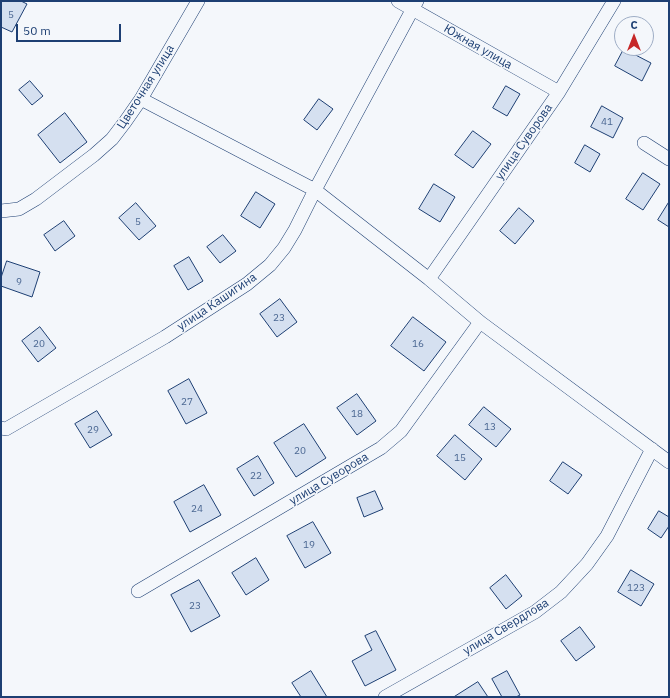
<!DOCTYPE html>
<meta charset="utf-8">
<style>
body{margin:0}
#map{position:relative;width:670px;height:698px;overflow:hidden;background:#f4f7fb;font-family:"IBM Plex Sans",sans-serif}
canvas{display:block}
.frame{position:absolute;inset:0;border:2px solid #1d3f73;pointer-events:none}
.north{position:absolute;left:614px;top:16px;width:40px;height:40px;box-sizing:border-box;background:#f4f7fb;border:1px solid #9eadc5;border-radius:50%;rotate:0deg;font-size:11px;font-weight:700;line-height:16px;text-align:center;color:#1d3f73}
.north::after{content:'';display:block;margin:auto;width:14px;height:18px;background:#c62828;clip-path:polygon(50% 0,100% 100%,50% 72%,0 100%)}
.scale{position:absolute;left:16px;top:24px;width:105px;height:18px;box-sizing:border-box;border:2px solid #1d3f73;border-top:0;padding-left:5px;font-size:12px;line-height:14px;white-space:nowrap;color:#1d3f73;-webkit-text-stroke:3px #f4f7fb;paint-order:stroke}
</style>
<div id="map">
<canvas width="670" height="698"></canvas>
<div class="frame"></div>
<div class="north">С</div>
<div class="scale">50 m</div>
</div>
<script>
const ctx = document.querySelector('canvas').getContext('2d');
ctx.lineJoin = 'round';
function fillPath(path, color) { ctx.fillStyle = color; ctx.fill(path, 'evenodd'); }
function strokePath(path, color, width, dash) { ctx.strokeStyle = color; ctx.lineWidth = width; ctx.lineCap = dash ? 'butt' : 'round'; ctx.setLineDash(dash || []); ctx.stroke(path); }
function drawText(font, color, halo, rows, align = 'center') {
  ctx.font = font + ' "IBM Plex Sans",sans-serif'; ctx.lineWidth = 3; ctx.setLineDash([]); ctx.textBaseline = 'middle'; ctx.strokeStyle = halo; ctx.fillStyle = color; for (const [text, x, y, turn = 0] of rows) {
    ctx.save(); ctx.translate(x, y); ctx.rotate((+turn || 0) * Math.PI / 180); ctx.textAlign = isNaN(turn) ? turn : align; if (halo) ctx.strokeText(text, 0, 0); ctx.fillText(text, 0, 0); ctx.restore();
  }
}
const building = new Path2D(`
 M 1,1 L 21,1 L 27,4 L 12,32 L 1,27 Z
 M 624,49 L 651,63 L 642,81 L 615,66 Z
 M 30,81 L 43,96 L 32,105 L 19,90 Z
 M 506,86 L 520,94 L 507,116 L 493,108 Z
 M 319,99 L 333,109 L 317,130 L 304,120 Z
 M 602,106 L 623,118 L 613,138 L 591,127 Z
 M 65,113 L 87,142 L 60,163 L 38,135 Z
 M 473,131 L 491,144 L 473,168 L 455,155 Z
 M 585,145 L 600,154 L 590,172 L 575,163 Z
 M 643,173 L 660,184 L 643,210 L 626,199 Z
 M 434,184 L 455,197 L 440,222 L 419,209 Z
 M 256,192 L 275,204 L 260,228 L 241,216 Z
 M 669,202 L 669,227 L 658,220 Z
 M 136,203 L 156,226 L 139,240 L 119,218 Z
 M 519,208 L 534,221 L 515,244 L 500,231 Z
 M 64,221 L 75,236 L 55,251 L 44,235 Z
 M 223,235 L 236,251 L 220,263 L 207,247 Z
 M 189,257 L 203,281 L 188,290 L 174,266 Z
 M 7,261 L 40,272 L 32,297 L 1,286 L 1,278 Z
 M 280,299 L 297,322 L 277,337 L 260,314 Z
 M 413,317 L 446,342 L 424,371 L 391,346 Z
 M 40,327 L 56,348 L 38,362 L 22,341 Z
 M 189,379 L 207,413 L 186,424 L 168,391 Z
 M 357,394 L 376,421 L 357,435 L 337,408 Z
 M 484,407 L 511,429 L 496,447 L 469,425 Z
 M 97,411 L 112,435 L 90,448 L 75,424 Z
 M 304,424 L 326,458 L 296,477 L 274,443 Z
 M 455,435 L 482,459 L 465,480 L 437,456 Z
 M 258,456 L 274,483 L 254,496 L 237,469 Z
 M 563,462 L 582,475 L 568,494 L 550,481 Z
 M 204,485 L 221,515 L 190,532 L 174,502 Z
 M 375,491 L 383,509 L 364,517 L 357,498 Z
 M 659,511 L 669,517 L 669,526 L 661,538 L 648,529 Z
 M 313,522 L 331,553 L 305,568 L 287,536 Z
 M 256,558 L 269,580 L 246,595 L 232,573 Z
 M 631,570 L 654,584 L 641,606 L 618,592 Z
 M 506,575 L 522,596 L 506,609 L 490,588 Z
 M 199,580 L 220,616 L 191,632 L 171,595 Z
 M 580,627 L 595,647 L 576,661 L 561,641 Z
 M 376,631 L 396,670 L 365,686 L 352,661 L 372,650 L 365,636 Z
 M 311,671 L 327,697 L 301,697 L 292,683 Z
 M 507,671 L 520,695 L 516,697 L 502,697 L 492,679 Z
 M 478,682 L 488,697 L 454,697 Z`);
const street = new Path2D(`
 M 398,1 L 559,92
 M 141,99 L 315,190 L 429,279 L 480,322 L 669,462
 M 644,143 L 669,159
 M 1,211 L 19,209 L 36,199 L 94,155 L 112,139 L 125,122 L 141,99 L 198,1
 M 429,279 L 559,92 L 614,1
 M 1,428 L 6,429 L 165,337 L 247,284 L 270,265 L 284,248 L 295,230 L 315,190 L 417,1
 M 138,591 L 381,448 L 401,431 L 480,322
 M 385,697 L 535,612 L 561,592 L 587,564 L 607,536 L 652,449`);
const numberNames = [
 ["5",11,15],
 ["41",607,122],
 ["5",138,222],
 ["9",19,282],
 ["23",279,318],
 ["20",39,344],
 ["16",418,344],
 ["27",187,402],
 ["18",357,414],
 ["13",490,427],
 ["29",93,430],
 ["20",300,451],
 ["15",460,458],
 ["22",256,476],
 ["24",197,509],
 ["19",309,545],
 ["123",636,588],
 ["23",195,606]
];
const streetNames = [
 ["Южная улица",478,47,30],
 ["Цветочная улица",146,87,-58],
 ["улица Суворова",524,142,-55],
 ["улица Кашигина",217,302,-34],
 ["улица Суворова",329,479,-31],
 ["улица Свердлова",506,627,-31]
];
fillPath(building, '#d5e0f0');
strokePath(building, '#1d3f73', 1);
strokePath(street, '#1d3f73', 14);
strokePath(street, '#f4f7fb', 13);
drawText('10px', '#4b6792', null, numberNames);
drawText('12px', '#1d3f73', '#f4f7fb', streetNames);
</script>
